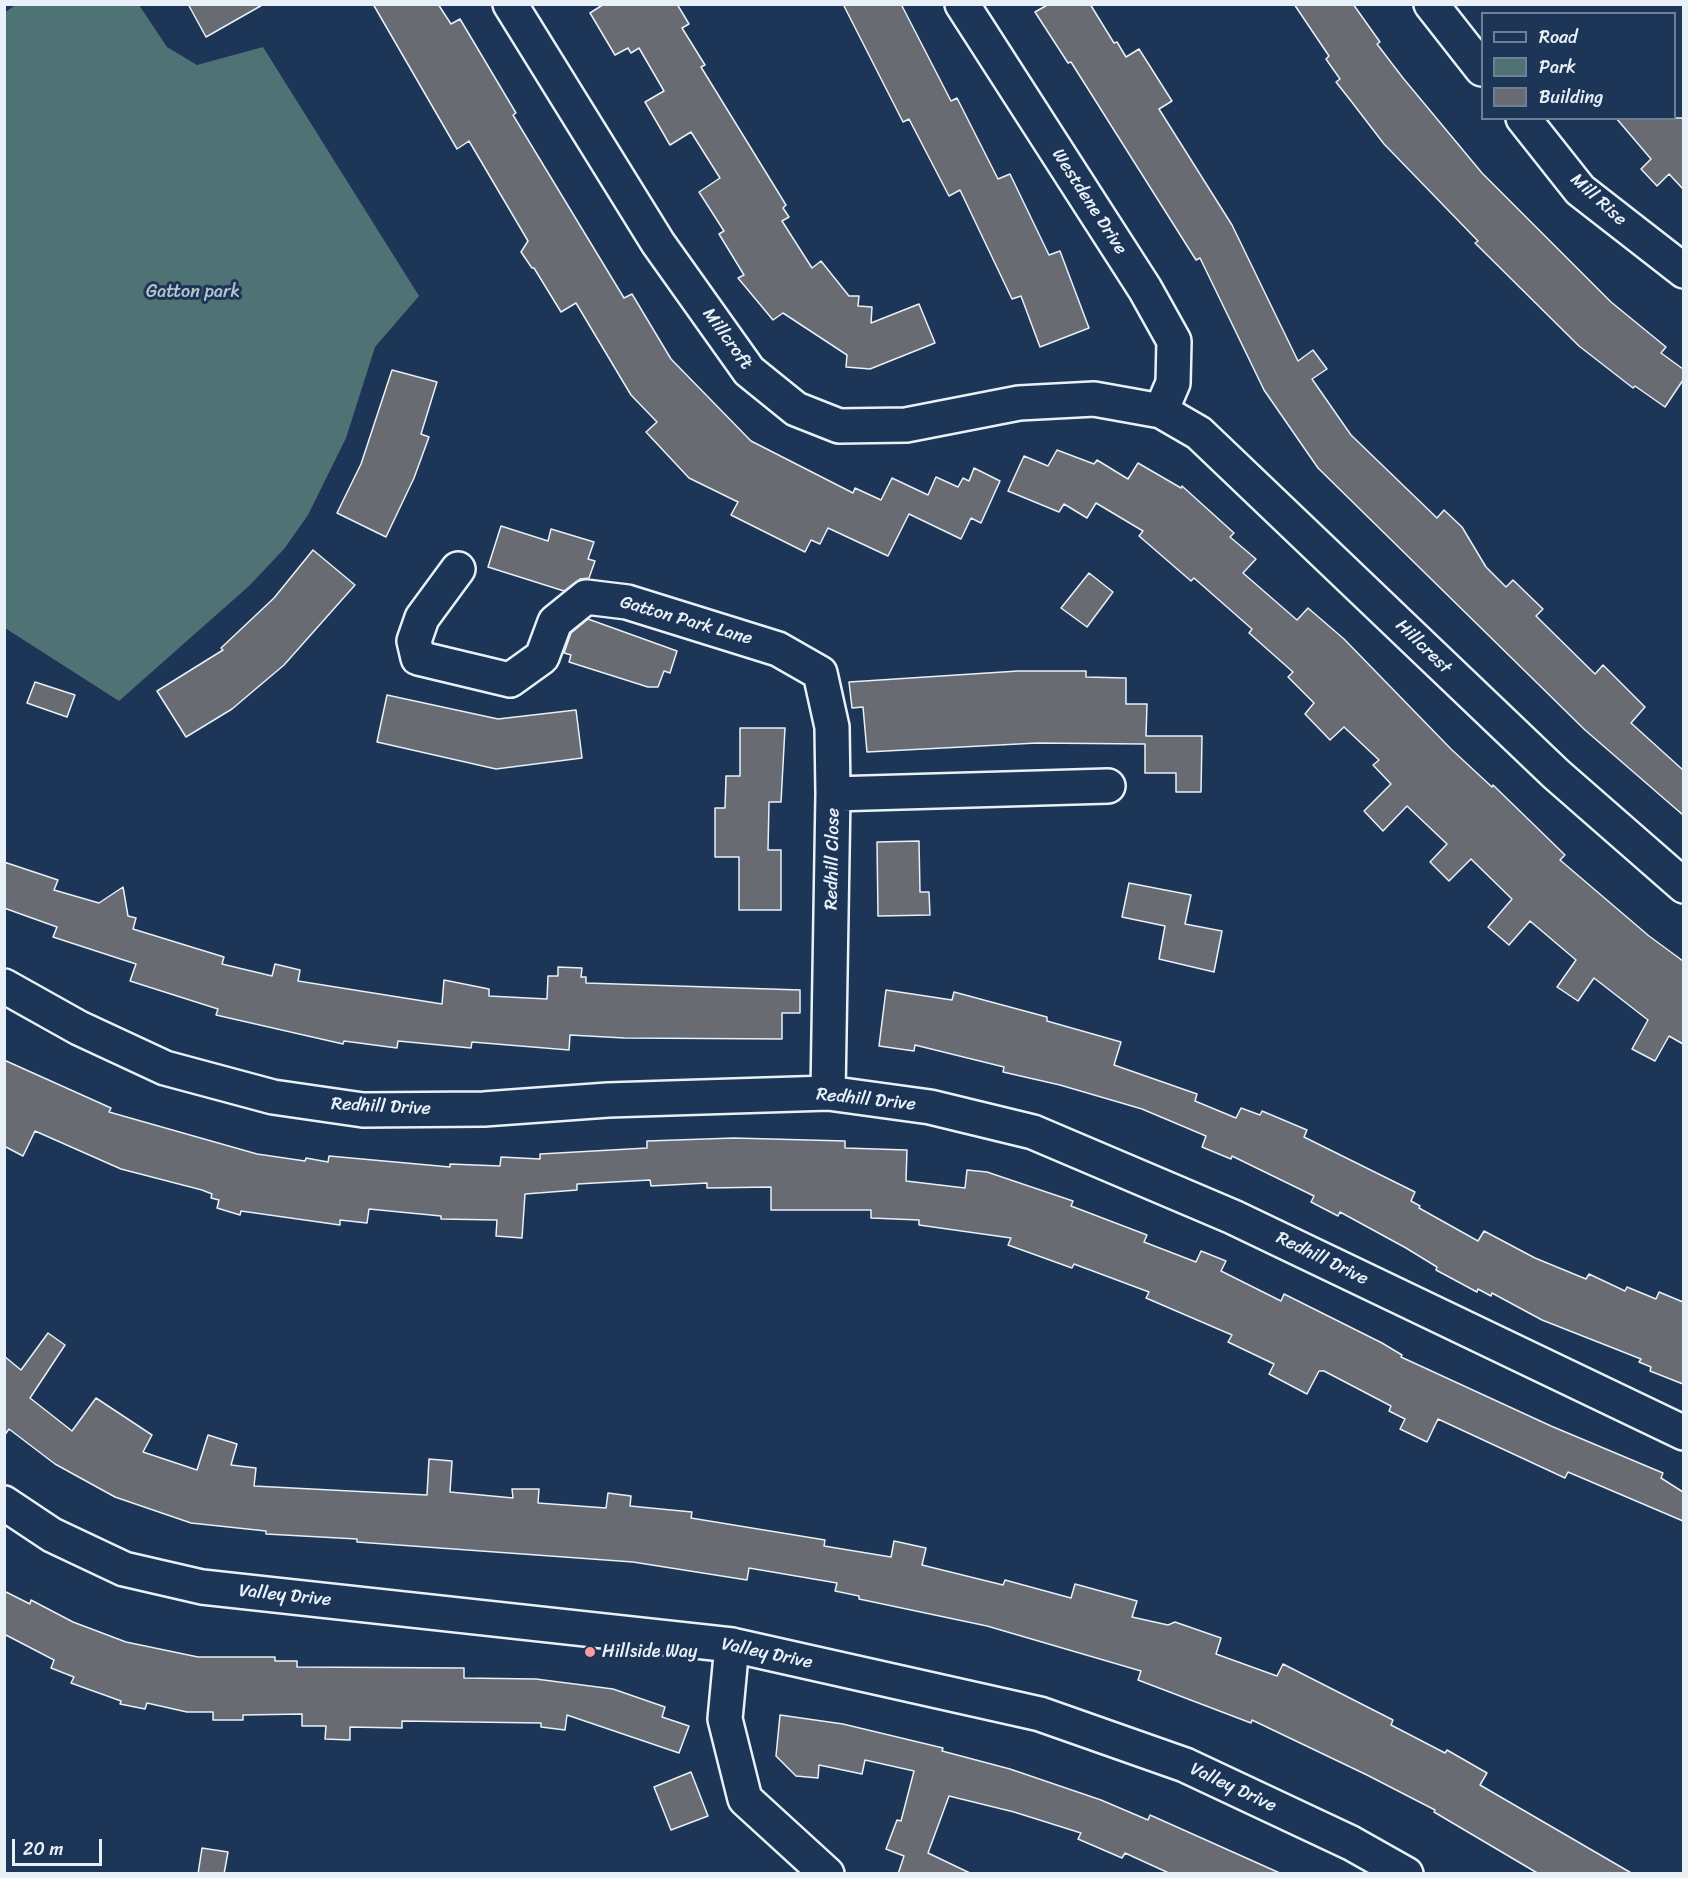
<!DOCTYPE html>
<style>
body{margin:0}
#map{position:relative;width:1688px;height:1878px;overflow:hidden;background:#1d3557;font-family:Sriracha,sans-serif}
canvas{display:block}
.frame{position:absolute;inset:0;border:6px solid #e8f1f8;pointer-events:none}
.legend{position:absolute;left:1481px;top:12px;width:195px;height:108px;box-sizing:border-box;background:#1d3557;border:2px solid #6e8097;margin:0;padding:8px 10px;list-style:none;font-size:18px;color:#e8f1f8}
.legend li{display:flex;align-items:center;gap:12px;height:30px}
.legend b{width:30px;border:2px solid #6e8097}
.scale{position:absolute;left:12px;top:1839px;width:90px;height:27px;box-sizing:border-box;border:3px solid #e8f1f8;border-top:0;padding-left:8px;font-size:18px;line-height:21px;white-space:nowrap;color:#e8f1f8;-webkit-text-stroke:4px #1d3557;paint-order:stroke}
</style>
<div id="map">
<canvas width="1688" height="1878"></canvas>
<div class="frame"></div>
<ul class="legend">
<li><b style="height:8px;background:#1d3557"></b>Road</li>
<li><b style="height:16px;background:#4f7375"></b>Park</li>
<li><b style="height:16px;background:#686b72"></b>Building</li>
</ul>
<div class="scale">20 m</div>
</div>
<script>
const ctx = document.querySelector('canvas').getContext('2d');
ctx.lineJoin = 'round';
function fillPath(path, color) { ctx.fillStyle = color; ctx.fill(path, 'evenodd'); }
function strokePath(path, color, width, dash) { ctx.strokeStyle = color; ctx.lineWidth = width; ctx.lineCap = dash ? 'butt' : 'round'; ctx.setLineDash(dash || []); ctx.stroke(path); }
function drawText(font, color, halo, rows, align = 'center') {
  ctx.font = font + ' Sriracha,sans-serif'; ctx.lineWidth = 6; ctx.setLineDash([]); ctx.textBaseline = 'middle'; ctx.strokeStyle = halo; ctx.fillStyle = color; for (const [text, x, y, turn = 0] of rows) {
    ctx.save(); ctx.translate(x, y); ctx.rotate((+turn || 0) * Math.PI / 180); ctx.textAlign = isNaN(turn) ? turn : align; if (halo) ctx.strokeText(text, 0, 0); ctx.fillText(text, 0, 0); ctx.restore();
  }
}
const green = new Path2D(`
 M 17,4 L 139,5 L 167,47 L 197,65 L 263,47 L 419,296 L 375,347 L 346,438 L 308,515 L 284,549 L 249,586 L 119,701 L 5,628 L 4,13 Z`);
const building = new Path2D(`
 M 188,4 L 264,4 L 206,37 Z
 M 373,4 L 438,4 L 451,24 L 460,19 L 516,113 L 513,115 L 624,298 L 632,294 L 671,359 L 751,441 L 853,493 L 855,488 L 881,500 L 892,478 L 928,495 L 936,477 L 958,487 L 963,478 L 969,481 L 974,468 L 1000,481 L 981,523 L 971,518 L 961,539 L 909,514 L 888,556 L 828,528 L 820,544 L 811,540 L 805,552 L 731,515 L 738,502 L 689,478 L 646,432 L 657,422 L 631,395 L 576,303 L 561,312 L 534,268 L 532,268 L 521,252 L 528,241 L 469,141 L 457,149 Z
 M 604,4 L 677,4 L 689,24 L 682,28 L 705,65 L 701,67 L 786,205 L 783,208 L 789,217 L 782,221 L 812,268 L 821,261 L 849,296 L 859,296 L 858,306 L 872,307 L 871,323 L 919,304 L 935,343 L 870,369 L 846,367 L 847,355 L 783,313 L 773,320 L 738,278 L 744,275 L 719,234 L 724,231 L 699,192 L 720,178 L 691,132 L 670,145 L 645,102 L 664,91 L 639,48 L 631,53 L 628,48 L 615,55 L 590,13 Z
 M 843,4 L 901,4 L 951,101 L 957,98 L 998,179 L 1010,174 L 1049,255 L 1060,251 L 1089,328 L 1040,347 L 1021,296 L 1012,299 L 960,190 L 949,196 L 909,119 L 903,122 Z
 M 1049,4 L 1090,4 L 1114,43 L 1117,42 L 1126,57 L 1139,49 L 1172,101 L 1159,109 L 1232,225 L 1298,361 L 1313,350 L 1327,369 L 1312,379 L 1351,435 L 1437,518 L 1444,510 L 1462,527 L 1486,567 L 1506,587 L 1513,580 L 1543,609 L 1536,616 L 1595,674 L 1603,665 L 1645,707 L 1631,723 L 1683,770 L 1683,815 L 1585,730 L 1318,468 L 1264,390 L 1200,258 L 1196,260 L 1071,62 L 1068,63 L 1035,12 Z
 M 1294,4 L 1353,4 L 1380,42 L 1377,44 L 1403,78 L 1482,173 L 1611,302 L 1666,347 L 1661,353 L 1683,369 L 1683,380 L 1665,407 L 1635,386 L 1633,388 L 1579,346 L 1475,243 L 1478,241 L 1384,144 L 1351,101 L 1336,82 L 1340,79 L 1326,59 L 1329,56 Z
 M 1616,118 L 1683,118 L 1683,189 L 1669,174 L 1657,186 L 1641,169 L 1651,159 Z
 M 392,370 L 437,382 L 421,434 L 429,437 L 414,478 L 386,537 L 337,513 L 361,464 Z
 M 1057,450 L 1094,464 L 1097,460 L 1128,479 L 1138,463 L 1181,488 L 1182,486 L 1234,533 L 1230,537 L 1256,559 L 1243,573 L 1297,620 L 1308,608 L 1344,639 L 1451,749 L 1492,787 L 1493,785 L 1565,855 L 1560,860 L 1649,936 L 1683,961 L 1683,1044 L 1669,1036 L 1655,1061 L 1632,1049 L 1648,1020 L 1594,978 L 1578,1001 L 1557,987 L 1576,960 L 1530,921 L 1509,945 L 1488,927 L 1512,899 L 1471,859 L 1449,881 L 1430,862 L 1447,844 L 1407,806 L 1383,831 L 1364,811 L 1391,784 L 1373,765 L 1379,760 L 1344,727 L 1330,740 L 1305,714 L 1314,703 L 1288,677 L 1293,672 L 1249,633 L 1252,629 L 1194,578 L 1191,581 L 1139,536 L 1143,531 L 1096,503 L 1087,518 L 1064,504 L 1059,512 L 1008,491 L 1024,456 L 1048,466 Z
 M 501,526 L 548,541 L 551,529 L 594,542 L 588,559 L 595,561 L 589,578 L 580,579 L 564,591 L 488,567 Z
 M 313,550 L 355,585 L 284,665 L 232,709 L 186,737 L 157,691 L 223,650 L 221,648 L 274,598 Z
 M 1089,573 L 1113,592 L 1087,627 L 1061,608 Z
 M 588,619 L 677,651 L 670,673 L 664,671 L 658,687 L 648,687 L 569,662 L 571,655 L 564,653 L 571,633 Z
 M 1018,671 L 1086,671 L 1086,677 L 1126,678 L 1126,704 L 1147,704 L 1146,736 L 1202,736 L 1201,792 L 1176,792 L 1176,773 L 1145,773 L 1145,744 L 1037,743 L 867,752 L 863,707 L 852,708 L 849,682 Z
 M 35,682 L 75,695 L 67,717 L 27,703 Z
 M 387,695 L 498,719 L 576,710 L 582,758 L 496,769 L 377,742 Z
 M 740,728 L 785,728 L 781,802 L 769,802 L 768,850 L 781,850 L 781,910 L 739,910 L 739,857 L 715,857 L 715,808 L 725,808 L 726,776 L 740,776 Z
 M 919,841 L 920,892 L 929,892 L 930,915 L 878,916 L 877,842 Z
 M 4,862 L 58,880 L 54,890 L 99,903 L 123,887 L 128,916 L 136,918 L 133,929 L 224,957 L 222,964 L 272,976 L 275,964 L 300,970 L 298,981 L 442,1004 L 444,980 L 489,989 L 489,996 L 547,999 L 548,976 L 558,976 L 558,967 L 582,968 L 581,977 L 586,977 L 586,983 L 800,990 L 800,1013 L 782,1013 L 782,1039 L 624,1038 L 570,1035 L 569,1050 L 472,1042 L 471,1048 L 398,1041 L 397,1048 L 344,1041 L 343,1044 L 216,1015 L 218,1009 L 130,981 L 136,964 L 53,937 L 57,927 L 4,908 Z
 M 1129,883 L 1191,895 L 1185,924 L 1222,931 L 1214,972 L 1159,959 L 1165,926 L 1122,917 Z
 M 886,990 L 952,1000 L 954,992 L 1047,1017 L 1047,1021 L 1121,1042 L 1114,1065 L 1197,1094 L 1195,1101 L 1236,1118 L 1241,1108 L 1260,1115 L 1262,1111 L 1307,1130 L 1304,1137 L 1415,1192 L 1411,1201 L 1420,1206 L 1419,1208 L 1478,1241 L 1484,1231 L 1535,1258 L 1586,1279 L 1589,1274 L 1625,1291 L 1627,1287 L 1656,1299 L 1659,1292 L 1683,1302 L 1683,1384 L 1650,1371 L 1651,1367 L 1639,1362 L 1641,1359 L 1542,1320 L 1492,1293 L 1491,1296 L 1478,1289 L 1477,1292 L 1436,1270 L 1437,1267 L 1406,1248 L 1340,1212 L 1338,1216 L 1311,1202 L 1314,1196 L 1232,1156 L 1231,1159 L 1202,1147 L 1206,1136 L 1142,1109 L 1060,1085 L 1003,1072 L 1004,1067 L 915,1045 L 914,1051 L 879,1046 Z
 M 4,1060 L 111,1108 L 109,1112 L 257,1154 L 305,1161 L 306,1158 L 328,1162 L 329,1156 L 450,1167 L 450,1164 L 500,1166 L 501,1157 L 540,1159 L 540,1154 L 647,1148 L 647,1141 L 734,1138 L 845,1141 L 845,1148 L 907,1150 L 906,1181 L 965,1188 L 967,1170 L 987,1172 L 1073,1201 L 1071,1206 L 1147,1235 L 1144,1242 L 1196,1262 L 1201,1251 L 1226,1261 L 1221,1271 L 1281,1301 L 1284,1294 L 1382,1343 L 1402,1355 L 1401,1357 L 1551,1426 L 1663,1473 L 1661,1478 L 1683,1492 L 1683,1521 L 1568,1472 L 1565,1478 L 1438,1419 L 1427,1442 L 1400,1429 L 1405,1419 L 1389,1411 L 1391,1406 L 1324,1371 L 1319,1371 L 1307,1394 L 1269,1374 L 1274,1364 L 1228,1342 L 1232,1335 L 1146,1298 L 1149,1292 L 1074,1264 L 1072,1268 L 1008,1245 L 1011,1238 L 919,1225 L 919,1220 L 871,1218 L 871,1210 L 771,1210 L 771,1187 L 707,1188 L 707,1183 L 651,1186 L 650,1180 L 577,1184 L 577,1190 L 525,1194 L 522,1238 L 496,1236 L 497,1220 L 441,1219 L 441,1216 L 369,1209 L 367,1223 L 340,1220 L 340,1225 L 241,1211 L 240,1215 L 217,1208 L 219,1200 L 211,1198 L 212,1194 L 202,1190 L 121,1169 L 35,1131 L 23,1156 L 4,1146 Z
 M 48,1333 L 65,1345 L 30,1398 L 72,1431 L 96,1398 L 152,1435 L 143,1452 L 197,1470 L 208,1435 L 237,1444 L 231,1465 L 256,1468 L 254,1486 L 427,1495 L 429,1459 L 452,1461 L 450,1492 L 513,1498 L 512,1489 L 539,1489 L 538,1503 L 606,1508 L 608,1493 L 631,1496 L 630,1506 L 692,1512 L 691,1518 L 825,1540 L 824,1546 L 891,1557 L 894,1541 L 926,1548 L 922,1565 L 1003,1585 L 1005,1580 L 1071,1598 L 1075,1584 L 1137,1601 L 1132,1617 L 1168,1625 L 1175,1622 L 1221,1638 L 1216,1654 L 1277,1676 L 1283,1664 L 1393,1720 L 1391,1725 L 1445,1753 L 1447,1750 L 1487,1773 L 1480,1785 L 1633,1874 L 1539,1874 L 1434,1812 L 1435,1810 L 1367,1775 L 1252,1720 L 1251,1723 L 1138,1680 L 1141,1671 L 987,1626 L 859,1599 L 859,1596 L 835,1591 L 837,1583 L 749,1568 L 747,1580 L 633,1562 L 357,1542 L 357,1539 L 266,1534 L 266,1531 L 191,1523 L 115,1497 L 55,1464 L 9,1429 L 4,1436 L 4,1356 L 21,1370 Z
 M 4,1591 L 30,1604 L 31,1600 L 73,1622 L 126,1642 L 198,1657 L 275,1657 L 275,1661 L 297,1661 L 297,1667 L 464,1668 L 464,1678 L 536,1679 L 613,1689 L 665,1707 L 662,1717 L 689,1726 L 679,1753 L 567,1715 L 565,1730 L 541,1727 L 541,1723 L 402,1721 L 402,1728 L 350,1727 L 350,1740 L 325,1739 L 326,1726 L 302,1726 L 302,1714 L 243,1715 L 243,1720 L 213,1720 L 213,1712 L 187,1712 L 147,1703 L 145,1709 L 120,1704 L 121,1701 L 71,1683 L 74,1677 L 51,1668 L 54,1660 L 4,1634 Z
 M 780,1715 L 843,1724 L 943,1748 L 942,1751 L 1010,1769 L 1101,1800 L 1148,1820 L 1150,1815 L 1282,1874 L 1171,1874 L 1125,1853 L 1122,1858 L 1078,1839 L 1081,1833 L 1014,1812 L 949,1796 L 928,1853 L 972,1874 L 898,1874 L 904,1856 L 886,1849 L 897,1820 L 901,1821 L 914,1771 L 865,1760 L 862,1774 L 819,1765 L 818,1778 L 796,1776 L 776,1756 Z
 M 691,1772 L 708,1816 L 671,1830 L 654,1787 Z
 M 202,1848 L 228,1852 L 224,1874 L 198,1874 Z`);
const street = new Path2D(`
 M 510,4 L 658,243 L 749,371 L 796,409 L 839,426 L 906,425 L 1019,403 L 1094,399 L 1161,411 L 1199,433 L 1556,774 L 1684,886
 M 962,4 L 1145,289 L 1174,341 L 1173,383 L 1161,411
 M 1431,4 L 1482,69
 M 1523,118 L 1580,190 L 1684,271
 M 458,569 L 422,618 L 414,641 L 418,658 L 510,680 L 542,657 L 555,622 L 586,597 L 627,602 L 778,649 L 820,673 L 832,727 L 833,794
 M 4,986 L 79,1028 L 165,1068 L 273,1097 L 363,1110 L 484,1109 L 608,1100 L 828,1093 L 930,1107 L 1033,1132 L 1233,1217 L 1684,1433
 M 828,1093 L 833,794 L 1108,786
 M 4,1503 L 52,1535 L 124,1569 L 202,1587 L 732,1645 L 1040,1714 L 1185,1765 L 1351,1843 L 1406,1874
 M 732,1645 L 725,1719 L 745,1799 L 827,1874`);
const markers = [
 [590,1652,6,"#ff9aa2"]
];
const streetNames = [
 ["Mill Rise",1598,200,42],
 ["Westdene Drive",1089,202,57],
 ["Millcroft",727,339,54],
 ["Gatton Park Lane",686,621,16],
 ["Hillcrest",1423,647,44],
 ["Redhill Close",833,859,-89],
 ["Redhill Drive",866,1100,6],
 ["Redhill Drive",381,1107,3],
 ["Redhill Drive",1322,1259,26],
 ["Valley Drive",285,1596,6],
 ["Valley Drive",767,1654,12],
 ["Valley Drive",1233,1788,25]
];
const parkNames = [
 ["Gatton park",193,292]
];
const poiNames = [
 ["Hillside Way",602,1652]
];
fillPath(green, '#4f7375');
fillPath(building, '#686b72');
strokePath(building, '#e8f1f8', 1.5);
strokePath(street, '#e8f1f8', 38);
strokePath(street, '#1d3557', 33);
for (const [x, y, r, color] of markers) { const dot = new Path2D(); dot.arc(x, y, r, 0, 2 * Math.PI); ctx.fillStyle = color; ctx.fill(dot); strokePath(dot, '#1d3557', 2); }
drawText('18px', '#e8f1f8', '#1d3557', streetNames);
drawText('18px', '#b2c5ca', '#1d3557', parkNames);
drawText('18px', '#e8f1f8', '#1d3557', poiNames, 'left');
</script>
